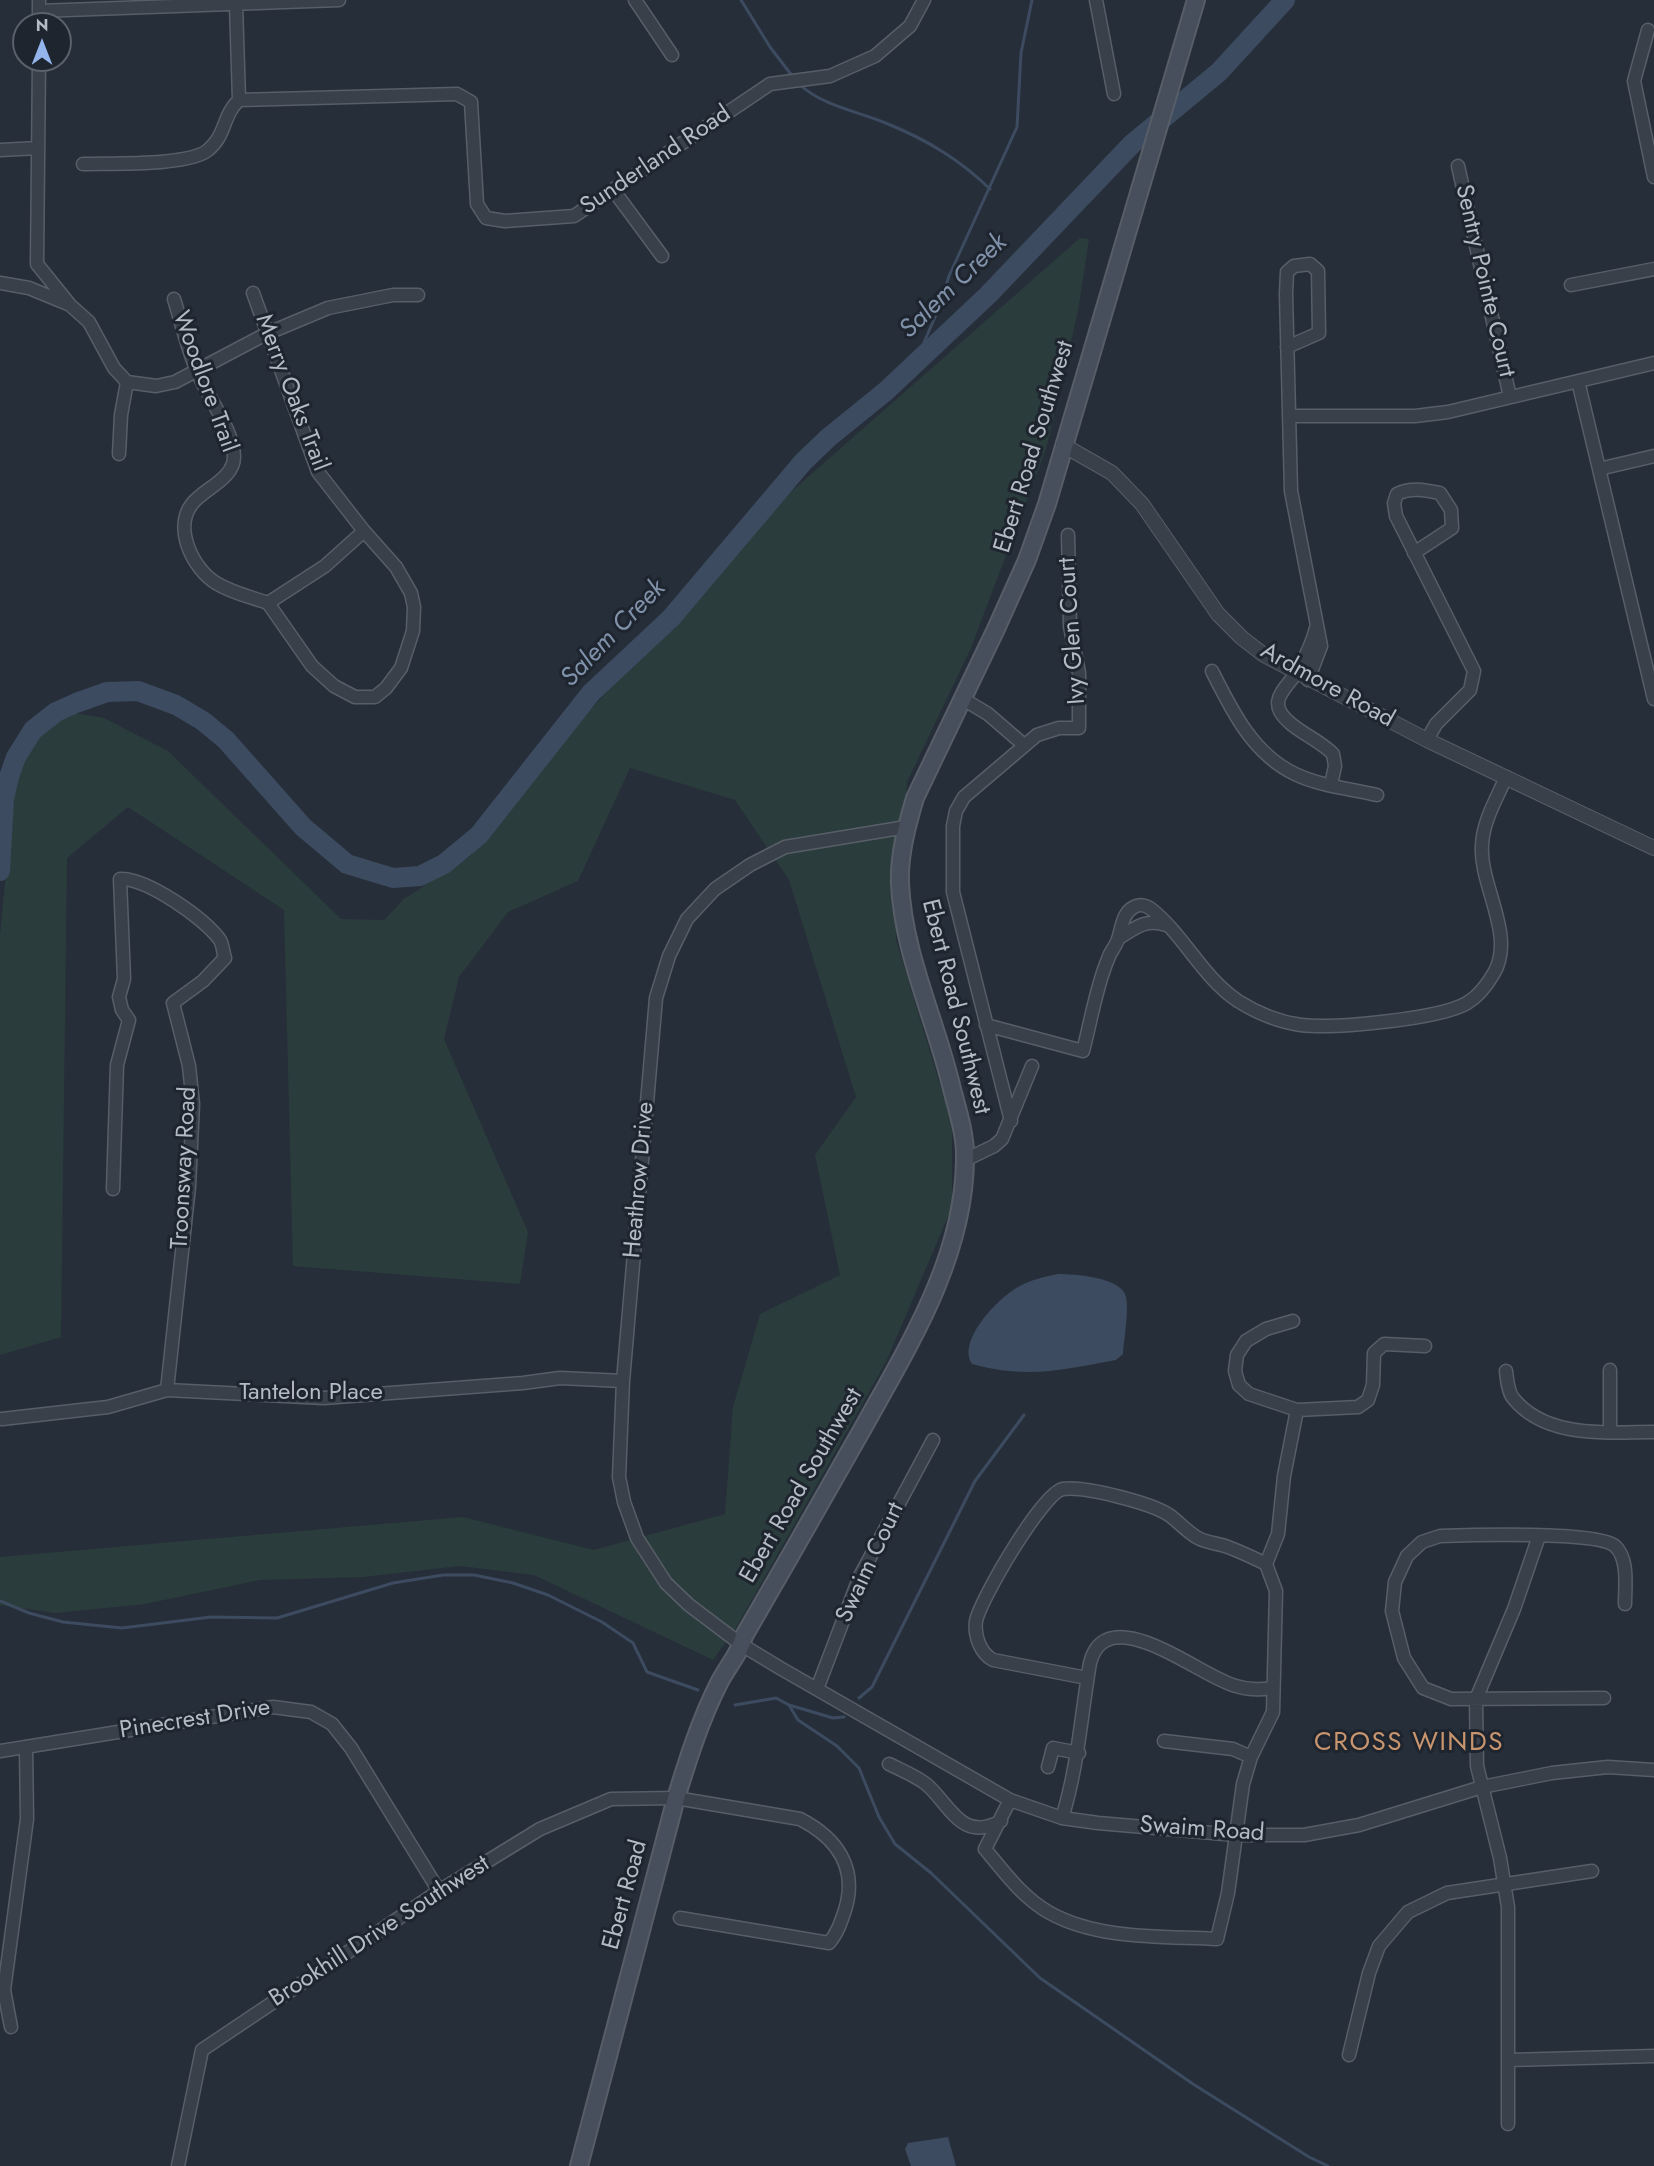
<!DOCTYPE html>
<style>
body{margin:0}
#map{position:relative;width:1654px;height:2166px;overflow:hidden;background:#262e39;font-family:Jost,sans-serif}
canvas{display:block}
.north{position:absolute;left:12px;top:12px;width:60px;height:60px;box-sizing:border-box;background:#1e252f;border:2px solid #5a616b;border-radius:50%;rotate:0deg;font-size:16px;font-weight:700;line-height:24px;text-align:center;color:#b5bbc5}
.north::after{content:'';display:block;margin:auto;width:21px;height:27px;background:#94b5eb;clip-path:polygon(50% 0,100% 100%,50% 72%,0 100%)}
</style>
<div id="map">
<canvas width="1654" height="2166"></canvas>
<div class="north">N</div>
</div>
<script>
const ctx = document.querySelector('canvas').getContext('2d');
ctx.lineJoin = 'round';
function fillPath(path, color) { ctx.fillStyle = color; ctx.fill(path, 'evenodd'); }
function strokePath(path, color, width, dash) { ctx.strokeStyle = color; ctx.lineWidth = width; ctx.lineCap = dash ? 'butt' : 'round'; ctx.setLineDash(dash || []); ctx.stroke(path); }
function drawText(font, color, halo, rows, align = 'center') {
  ctx.font = font + ' Jost,sans-serif'; ctx.lineWidth = 6; ctx.setLineDash([]); ctx.textBaseline = 'middle'; ctx.strokeStyle = halo; ctx.fillStyle = color; for (const [text, x, y, turn = 0] of rows) {
    ctx.save(); ctx.translate(x, y); ctx.rotate((+turn || 0) * Math.PI / 180); ctx.textAlign = isNaN(turn) ? turn : align; if (halo) ctx.strokeText(text, 0, 0); ctx.fillText(text, 0, 0); ctx.restore();
  }
}
const green = new Path2D(`
 M 1080,238 L 1089,239 L 1078,311 L 1046,449 L 971,648 L 907,782 L 896,940 L 952,1124 L 952,1207 L 886,1362 L 736,1628 L 713,1660 L 534,1575 L 460,1566 L 363,1577 L 260,1580 L 145,1604 L 55,1613 L 0,1605 L 0,1557 L 463,1517 L 594,1550 L 725,1514 L 733,1407 L 760,1314 L 840,1275 L 815,1155 L 856,1097 L 789,880 L 735,800 L 630,768 L 578,881 L 508,912 L 459,977 L 444,1039 L 528,1232 L 520,1284 L 293,1266 L 284,910 L 128,807 L 67,858 L 61,1337 L 0,1355 L 0,935 L 13,801 L 22,758 L 42,729 L 74,713 L 104,718 L 168,751 L 341,919 L 384,920 L 404,899 L 470,856 L 519,798 L 557,747 L 776,505 Z`);
const water = new Path2D(`
 M 1058,1274 C 1074,1274 1122,1277 1126,1297 C 1129,1312 1124,1339 1123,1354 L 1116,1360 C 1061,1370 1028,1379 972,1364 C 957,1341 997,1299 1018,1287 C 1030,1280 1044,1277 1058,1274 Z
 M 948,2137 L 956,2166 L 911,2166 L 905,2149 L 908,2143 Z`);
const stream = new Path2D(`
 M 741,0 L 770,47 L 793,77
 M 799,84 C 824,107 858,111 888,124 C 927,140 959,159 990,189
 M 916,361 L 941,303 L 949,276 L 1017,127 L 1021,53 L 1032,0
 M 0,1601 L 29,1613 L 63,1622 L 122,1628 L 211,1617 L 277,1618 L 393,1583 L 443,1575 L 474,1575 L 513,1583 L 548,1595 L 602,1622 L 633,1643 L 647,1672 L 698,1690
 M 859,1698 L 872,1687 L 975,1481 L 1024,1415
 M 735,1705 L 776,1698 L 789,1705 L 833,1718 L 844,1717
 M 789,1705 L 798,1720 L 837,1746 L 859,1768 L 879,1817 L 895,1844 L 931,1873 L 1040,1978 L 1193,2084 L 1309,2157 L 1328,2166`);
const river = new Path2D(`
 M 0,871 L 4,799 L 9,777 L 16,757 L 33,730 L 56,712 L 76,703 L 107,692 L 138,691 L 176,705 L 203,721 L 226,740 L 303,827 L 347,864 L 393,878 L 420,876 L 444,864 L 479,835 L 591,693 L 671,618 L 803,462 L 828,438 L 886,391 L 988,295 L 1132,144 L 1219,72 L 1285,0`);
const minor = new Path2D(`
 M 39,0 L 39,24
 M 635,0 L 672,55
 M 1096,0 L 1114,94
 M 39,11 L 339,0
 M 1648,30 L 1634,81 L 1654,177
 M 39,60 L 37,264 L 70,305 L 89,322 L 114,368 L 127,382 L 156,386 L 175,382 L 266,334 L 328,308 L 393,295 L 418,295
 M 239,100 L 457,94 L 471,102 L 477,204 L 486,218 L 505,221 L 574,216 L 770,84 L 830,76 L 875,56 L 910,26 L 924,0
 M 0,150 L 38,148
 M 83,164 C 110,163 190,166 208,150 C 227,134 222,116 239,100 L 236,4
 M 1458,166 L 1510,397
 M 614,191 L 662,256
 M 0,283 L 29,288 L 68,304
 M 1571,285 L 1654,269
 M 253,293 L 318,472 L 364,531 L 396,567 L 411,593 L 414,607 L 413,631 L 401,668 L 386,688 L 375,697 L 355,697 L 334,686 L 312,666 L 268,603
 M 174,299 C 181,322 187,346 196,369 C 206,395 234,430 234,457 C 234,479 203,489 192,504 C 173,528 193,569 216,583 C 232,593 251,597 268,603 L 325,566 L 364,531
 M 1287,347 L 1319,333 L 1318,271 L 1310,264 L 1294,266 L 1287,272 L 1286,294 L 1291,491 L 1321,646 L 1308,680
 M 1578,381 L 1654,699
 M 1289,416 L 1415,416 L 1448,412 L 1654,363
 M 119,454 L 121,415 L 127,382
 M 1599,469 L 1654,456
 M 1414,553 L 1452,528 L 1451,510 L 1440,493 C 1425,490 1411,487 1397,494 L 1394,503 L 1396,516 L 1474,671 L 1470,690 L 1436,724 L 1427,740
 M 1316,628 C 1312,644 1305,658 1297,672 C 1285,690 1265,702 1290,723 C 1304,735 1320,741 1333,754 L 1335,766 L 1331,785
 M 1212,671 C 1232,711 1253,754 1295,774 C 1320,786 1351,789 1377,795
 M 963,699 L 988,714 L 1024,745
 M 906,827 L 785,847 L 750,865 L 715,889 L 687,919 L 669,956 L 656,998 L 623,1381 L 619,1477 L 624,1502 L 637,1538 L 666,1583 L 689,1605 L 742,1645 L 780,1668 L 1010,1800 L 1062,1818 L 1098,1823 L 1236,1835 L 1304,1835 L 1359,1825 L 1482,1787 L 1552,1773 L 1608,1767 L 1654,1770
 M 1119,938 C 1135,928 1146,918 1166,925
 M 986,1025 L 1083,1051 C 1091,1021 1096,987 1108,959 C 1110,952 1116,946 1118,939 C 1122,928 1122,913 1134,907 C 1139,904 1146,905 1151,909 C 1184,935 1202,977 1238,1001 C 1257,1013 1279,1022 1301,1025 C 1334,1029 1440,1019 1467,1003 C 1479,996 1487,985 1494,973 C 1516,935 1479,885 1482,845 C 1483,821 1497,798 1506,777
 M 1011,1121 L 953,892 L 953,826 L 956,811 L 964,797 L 1037,735 L 1059,728 L 1079,728 L 1079,673 L 1070,626 L 1068,535
 M 965,1160 L 994,1146 L 1002,1139 L 1032,1066
 M 113,1189 L 117,1065 L 129,1020 L 122,1010 L 119,997 L 124,979 L 120,879 C 147,878 204,918 220,940 C 223,945 223,953 225,958 L 203,981 L 173,1003 L 189,1066 L 193,1104 L 189,1187 L 167,1390
 M 1293,1321 L 1266,1329 L 1246,1341 L 1237,1355 L 1235,1371 L 1239,1385 L 1249,1394 L 1297,1410 L 1358,1407 L 1368,1400 L 1373,1385 L 1374,1353 L 1384,1344 L 1425,1346
 M 1506,1371 C 1507,1379 1508,1392 1513,1398 C 1546,1439 1607,1432 1654,1432
 M 2,1419 L 108,1407 L 167,1390 L 324,1398 L 523,1383 L 560,1378 L 623,1381
 M 1610,1432 L 1610,1370
 M 1266,1564 L 1278,1534 L 1284,1476 L 1297,1410
 M 817,1689 L 860,1576 L 933,1440
 M 1604,1698 L 1451,1699 L 1423,1688 L 1404,1658 L 1392,1611 L 1395,1582 L 1407,1556 L 1422,1542 L 1440,1536 C 1468,1535 1598,1531 1615,1546 C 1629,1559 1625,1586 1625,1604
 M 1164,1741 L 1233,1749 L 1251,1757
 M 0,1751 L 273,1707 L 311,1712 L 332,1724 L 351,1748 L 439,1891
 M 889,1764 C 901,1770 916,1776 926,1784 C 950,1804 961,1843 1001,1821
 M 1048,1767 L 1053,1748 L 1079,1753
 M 1010,1800 L 985,1849 C 1004,1872 1023,1898 1050,1913 C 1099,1940 1163,1936 1217,1939 L 1228,1893 L 1243,1784 L 1251,1757 L 1273,1712 L 1276,1591 L 1266,1564 C 1254,1558 1241,1552 1228,1547 C 1218,1543 1207,1543 1198,1538 C 1187,1532 1179,1522 1169,1515 C 1151,1503 1085,1486 1063,1489 C 1043,1492 980,1600 976,1621 C 974,1635 980,1653 993,1660 L 1087,1678
 M 1062,1818 C 1078,1767 1081,1716 1090,1663 C 1107,1597 1202,1678 1236,1686 C 1248,1690 1260,1690 1272,1688
 M 11,2027 L 4,1990 L 27,1819 L 26,1747
 M 1349,2055 L 1369,1973 L 1379,1946 L 1408,1912 L 1447,1893 L 1592,1871
 M 1509,2060 L 1654,2056
 M 1508,2124 L 1508,1907 L 1500,1858 L 1477,1766 L 1476,1699 L 1514,1609 L 1539,1536
 M 178,2166 L 202,2050 L 439,1891 L 540,1829 L 611,1799 L 676,1798 L 800,1819 C 837,1838 858,1868 845,1910 C 841,1922 837,1934 829,1943 L 680,1918`);
const tertiary = new Path2D(`
 M 1063,445 L 1112,473 L 1142,504 L 1218,614 L 1242,638 L 1264,655 L 1427,740 L 1654,848`);
const secondary = new Path2D(`
 M 579,2166 L 676,1798 C 688,1759 700,1721 718,1685 C 726,1668 740,1654 744,1636 C 784,1567 824,1497 863,1428 C 909,1345 964,1258 965,1160 C 966,1136 958,1112 952,1089 C 936,1020 903,954 900,883 C 899,854 907,825 915,798 L 996,629 L 1027,560 L 1047,504 L 1196,0`);
const streetNames = [
 ["Sunderland Road",656,161,-34],
 ["Sentry Pointe Court",1484,281,77],
 ["Woodlore Trail",204,382,70],
 ["Merry Oaks Trail",291,393,69],
 ["Ebert Road Southwest",1035,447,-73],
 ["Ivy Glen Court",1073,631,-94],
 ["Ardmore Road",1327,686,29],
 ["Ebert Road Southwest",955,1007,76],
 ["Troonsway Road",185,1168,-87],
 ["Heathrow Drive",640,1180,-85],
 ["Tantelon Place",311,1393],
 ["Ebert Road Southwest",802,1486,-60],
 ["Swaim Court",871,1563,-65],
 ["Pinecrest Drive",195,1720,-9],
 ["Swaim Road",1202,1830,4],
 ["Ebert Road",626,1895,-75],
 ["Brookhill Drive Southwest",380,1932,-33]
];
const waterNames = [
 ["Salem Creek",954,287,-44],
 ["Salem Creek",614,634,-46]
];
const neighbourhoodNames = [
 ["CROSS WINDS",1409,1744]
];
fillPath(green, '#2b3c3c');
fillPath(water, '#3d4b60');
strokePath(stream, '#3d4b60', 3);
strokePath(river, '#3d4b60', 20);
strokePath(minor, '#575e68', 15);
strokePath(tertiary, '#575e68', 16);
strokePath(secondary, '#575e68', 20);
strokePath(minor, '#39404a', 12);
strokePath(tertiary, '#39404a', 14);
strokePath(secondary, '#484f5c', 16);
drawText('24px', '#b5bbc5', '#1e252f', streetNames);
drawText('italic 26px', '#8091aa', '#1e252f', waterNames);
ctx.letterSpacing = '1.5px';
drawText('26px', '#c8956e', '#1e252f', neighbourhoodNames);
ctx.letterSpacing = '0px';
</script>
